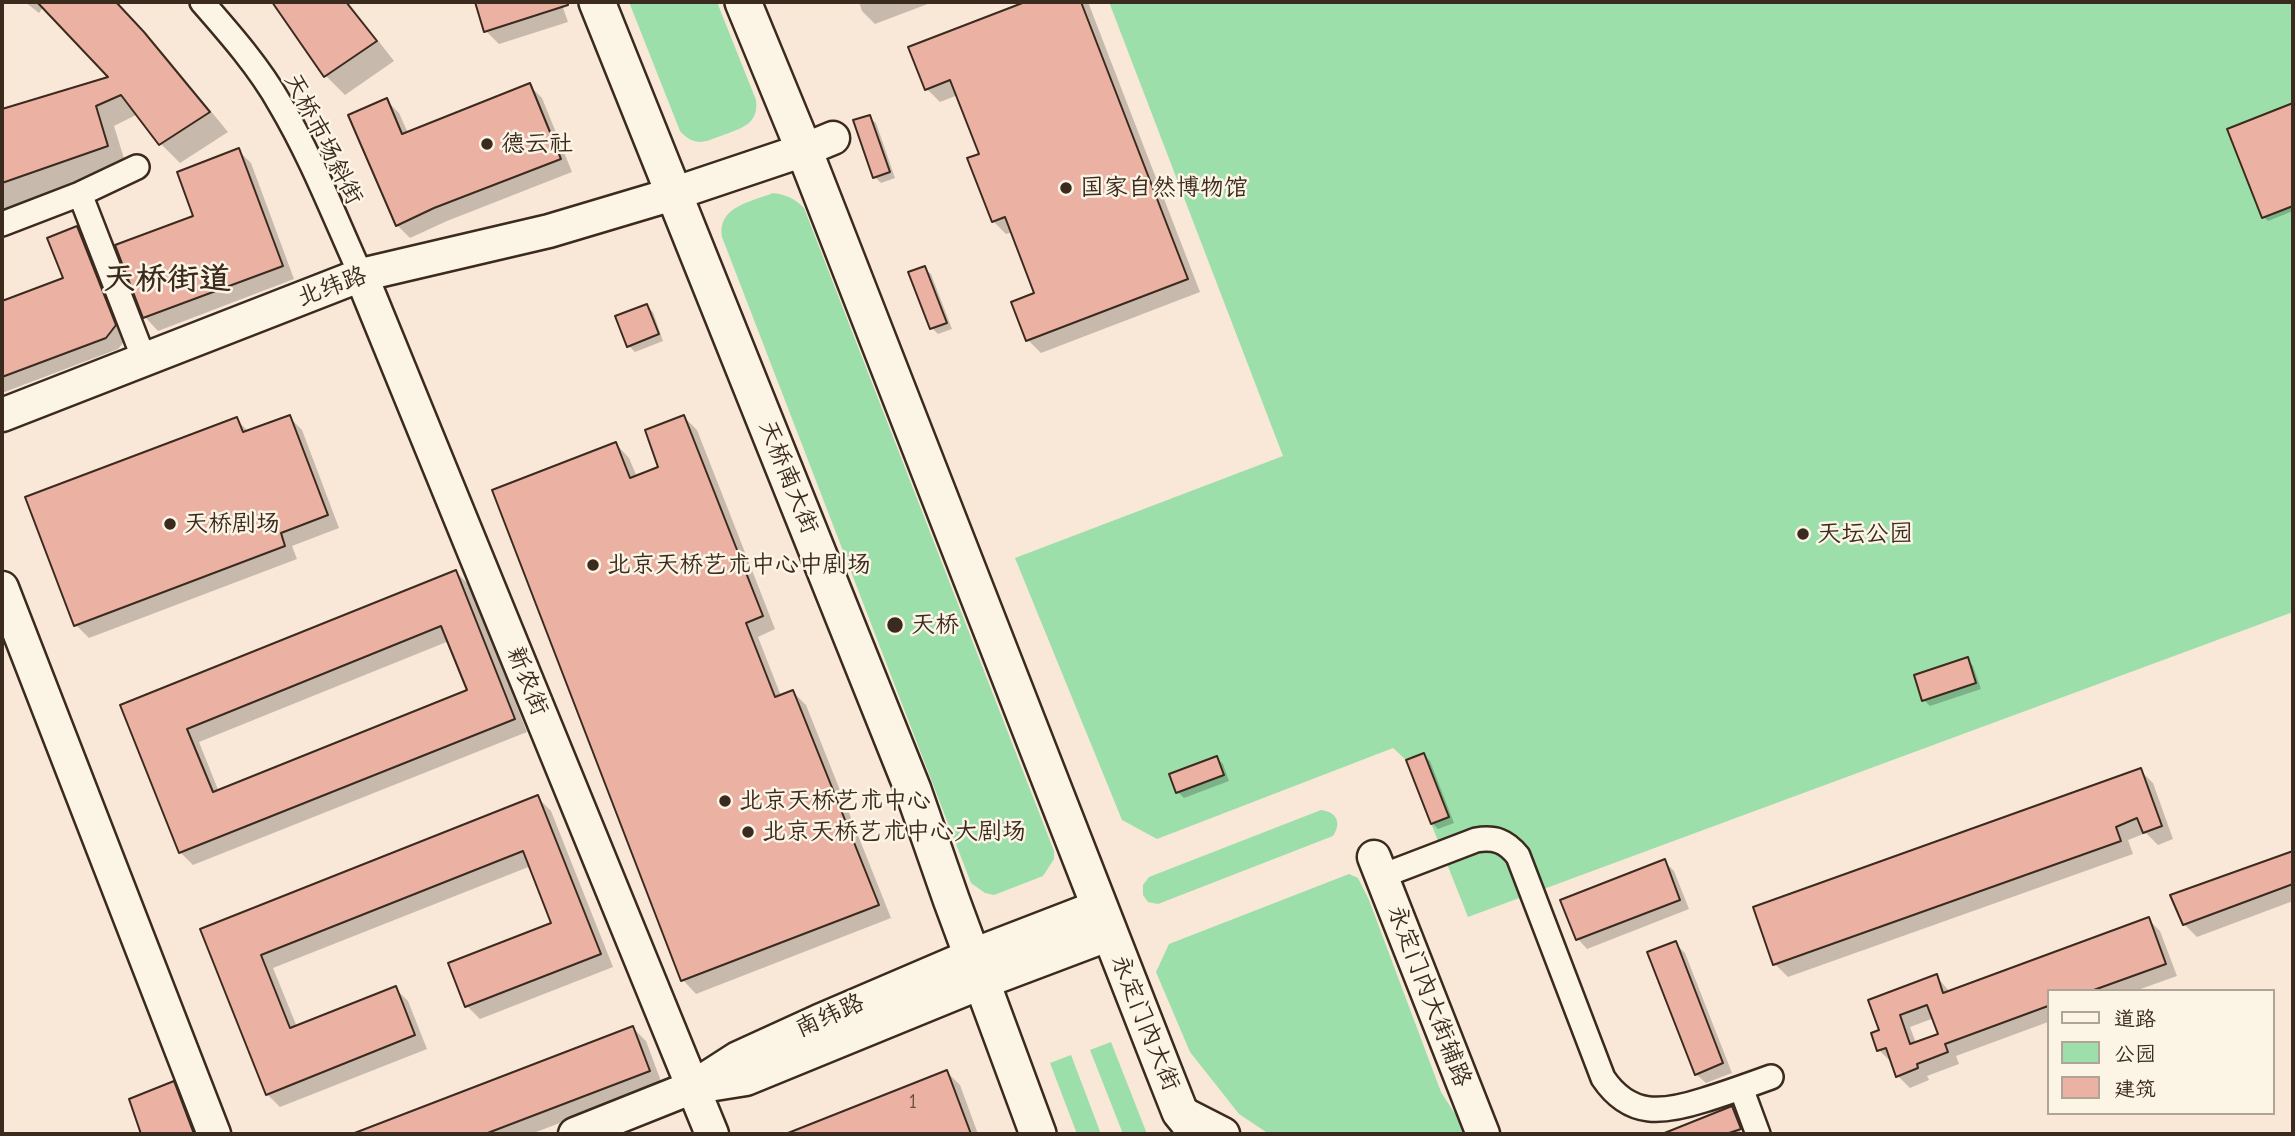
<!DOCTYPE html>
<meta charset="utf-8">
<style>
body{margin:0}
#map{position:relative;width:2295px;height:1136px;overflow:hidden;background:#f9e8d8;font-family:"Comic Neue","LXGW WenKai TC",sans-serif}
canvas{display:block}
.frame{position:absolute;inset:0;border:4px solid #3b2a1e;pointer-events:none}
.legend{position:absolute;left:2047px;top:989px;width:228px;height:126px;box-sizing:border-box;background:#fcf5e5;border:2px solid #afa495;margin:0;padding:9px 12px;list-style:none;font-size:21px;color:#3b2a1e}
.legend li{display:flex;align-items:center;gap:14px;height:35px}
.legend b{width:35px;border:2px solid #afa495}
</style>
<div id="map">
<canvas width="2295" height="1136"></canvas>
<div class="frame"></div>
<ul class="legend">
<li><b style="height:9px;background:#fcf5e5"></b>道路</li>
<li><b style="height:19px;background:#9cdfaa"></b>公园</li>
<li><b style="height:19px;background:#ebb2a3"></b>建筑</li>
</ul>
</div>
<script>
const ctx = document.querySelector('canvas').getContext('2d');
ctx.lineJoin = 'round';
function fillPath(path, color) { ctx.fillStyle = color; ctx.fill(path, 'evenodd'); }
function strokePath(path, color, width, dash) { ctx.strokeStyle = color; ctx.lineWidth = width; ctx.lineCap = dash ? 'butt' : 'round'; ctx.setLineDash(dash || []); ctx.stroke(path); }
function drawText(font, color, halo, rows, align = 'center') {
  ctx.font = font + ' "Comic Neue","LXGW WenKai TC",sans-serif'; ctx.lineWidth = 5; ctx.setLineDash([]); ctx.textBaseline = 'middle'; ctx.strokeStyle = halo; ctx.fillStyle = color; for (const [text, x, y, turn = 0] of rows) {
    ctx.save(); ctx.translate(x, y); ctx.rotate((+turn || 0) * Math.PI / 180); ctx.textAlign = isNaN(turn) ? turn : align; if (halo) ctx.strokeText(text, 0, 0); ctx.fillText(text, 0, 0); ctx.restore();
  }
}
const green = new Path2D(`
 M 629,2 L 717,2 L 756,100 C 759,125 741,128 721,136 C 714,138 707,142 699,142 C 691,141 685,137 680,131 Z
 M 1109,2 L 2293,2 L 2293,612 L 1468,917 L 1406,760 L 1393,748 L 1157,839 L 1122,820 L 1015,558 L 1283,456 Z
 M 773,193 C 787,195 794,198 804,208 L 1054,851 L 1054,859 L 1043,876 L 994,895 L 985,893 L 971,883 L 722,237 C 717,207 750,202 773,193 Z
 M 1321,810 C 1337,812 1342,823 1333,836 L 1158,904 L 1148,902 L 1143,895 L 1143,885 L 1149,877 Z
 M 1349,874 L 1358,878 L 1369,900 L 1441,1092 L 1468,1134 L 1269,1134 L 1239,1114 L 1190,1052 L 1156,972 L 1169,944 Z
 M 1111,1042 L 1147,1134 L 1123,1134 L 1090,1050 Z
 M 1071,1055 L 1101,1134 L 1077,1134 L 1050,1063 Z`);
const shadow = new Path2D(`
 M 25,2 L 114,2 L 163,53 L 228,132 L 180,163 L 161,144 L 138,114 L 114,126 L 126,165 L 2,209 L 2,111 L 111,78 L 44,6 L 39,13 Z
 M 274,2 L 348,2 L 394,61 L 345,95 L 326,76 Z
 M 477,2 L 561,2 L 568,22 L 499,44 L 486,31 Z
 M 859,2 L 933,2 L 875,24 L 862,11 Z
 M 1030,2 L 1088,2 L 1200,292 L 1041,353 L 1028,340 L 1037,294 L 1013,232 L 1006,234 L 993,221 L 981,155 L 958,95 L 940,102 L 927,89 L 911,48 Z
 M 529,85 L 542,98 L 572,172 L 447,221 L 410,238 L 397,225 L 386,100 L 399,113 L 408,133 Z
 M 2293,105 L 2293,211 L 2268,221 L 2264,217 L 2230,130 Z
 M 869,117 L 876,123 L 895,178 L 881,183 L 875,177 Z
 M 238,150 L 251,163 L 294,279 L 158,331 L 145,317 L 117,246 L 195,217 Z
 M 77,228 L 89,240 L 127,338 L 118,349 L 2,393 L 2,301 L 3,302 L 65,279 Z
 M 924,268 L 931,274 L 952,329 L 938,334 L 932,328 Z
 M 647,306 L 653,312 L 663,341 L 635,352 L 629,346 Z
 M 289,417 L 302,430 L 339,528 L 292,546 L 297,559 L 89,638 L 76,625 L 236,419 L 249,432 Z
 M 684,417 L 697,430 L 775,629 L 758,637 L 781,696 L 793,692 L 806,705 L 891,918 L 696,994 L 683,980 L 495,491 L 616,444 L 629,458 L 637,477 L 660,468 Z
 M 456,572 L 469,585 L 527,732 L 193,865 L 180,852 L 122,706 ZM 449,641 L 469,691 L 219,792 L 199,742 Z
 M 1967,659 L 1973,666 L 1981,689 L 1930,706 L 1924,700 Z
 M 1424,755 L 1430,761 L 1454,823 L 1438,829 L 1432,823 Z
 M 1217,758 L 1223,764 L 1229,781 L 1184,798 L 1178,792 Z
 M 2140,770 L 2153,783 L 2173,839 L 2158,845 L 2146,833 L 2128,840 L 2133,854 L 1788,977 L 1775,964 Z
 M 538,798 L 551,811 L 613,967 L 480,1019 L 467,1006 L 554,924 L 531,866 L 273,968 L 297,1027 L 395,988 L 408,1001 L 427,1049 L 280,1107 L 267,1094 L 202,930 Z
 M 2293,853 L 2293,901 L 2197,937 L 2184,924 L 2172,896 Z
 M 1664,861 L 1674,871 L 1689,909 L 1587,949 L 1578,939 L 1562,901 Z
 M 2148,919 L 2160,931 L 2177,976 L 2135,991 L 2048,991 L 2048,1022 L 1956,1056 L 1959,1064 L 1927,1076 L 1929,1080 L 1910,1088 L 1898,1076 L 1893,1062 L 1891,1062 L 1879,1050 L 1873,1034 L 1881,1031 L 1936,976 L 1950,992 ZM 1934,1018 L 1940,1035 L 1916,1043 L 1910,1027 Z
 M 1676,944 L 1685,953 L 1732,1073 L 1706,1083 L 1696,1074 Z
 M 633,1028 L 646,1041 L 662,1084 L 531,1134 L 353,1134 Z
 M 947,1072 L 960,1085 L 978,1134 L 791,1134 Z
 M 173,1083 L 185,1095 L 200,1134 L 143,1134 L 131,1100 Z
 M 1732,1108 L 1741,1118 L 1748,1134 L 1745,1134 L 1738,1117 L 1734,1117 L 1741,1134 L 1664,1134 Z`);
const building = new Path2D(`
 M 37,2 L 116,2 L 144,32 L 210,112 L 159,145 L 121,95 L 96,106 L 108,146 L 2,183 L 2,109 L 108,77 Z
 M 272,2 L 346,2 L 377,41 L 324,77 Z
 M 475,2 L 568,2 L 568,5 L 484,32 Z
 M 1025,2 L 1081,2 L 1188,279 L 1026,341 L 1011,302 L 1034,293 L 1005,217 L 992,222 L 967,158 L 979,154 L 950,80 L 925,90 L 908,47 Z
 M 530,83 L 561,159 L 434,208 L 396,226 L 348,115 L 387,98 L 402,134 Z
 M 2293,103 L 2293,206 L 2262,218 L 2227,129 Z
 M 870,115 L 890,172 L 873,178 L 853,120 Z
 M 239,148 L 283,266 L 143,318 L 115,245 L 193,216 L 177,172 Z
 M 77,226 L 116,325 L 106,338 L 2,377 L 2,301 L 63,278 L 47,238 Z
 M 925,266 L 947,323 L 930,329 L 908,272 Z
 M 647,304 L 659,334 L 627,347 L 615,316 Z
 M 290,415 L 328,515 L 281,533 L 285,546 L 74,626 L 25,497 L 237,417 L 243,432 Z
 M 684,415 L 763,616 L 746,623 L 775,697 L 793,690 L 879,905 L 681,981 L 492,490 L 616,442 L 630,478 L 658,467 L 645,430 Z
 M 456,570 L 515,719 L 179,853 L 120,705 ZM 441,626 L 467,690 L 213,792 L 187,729 Z
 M 1968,657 L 1976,683 L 1922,701 L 1914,675 Z
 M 1424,753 L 1449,817 L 1431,824 L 1406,760 Z
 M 1217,756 L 1224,775 L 1176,793 L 1169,774 Z
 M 2141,768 L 2162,826 L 2143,833 L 2137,818 L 2116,827 L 2121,841 L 1773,965 L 1753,907 Z
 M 538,795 L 601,954 L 465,1007 L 448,963 L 551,923 L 523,851 L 261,955 L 290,1028 L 396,986 L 415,1035 L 266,1095 L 200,929 Z
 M 2293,851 L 2293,884 L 2183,925 L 2170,895 Z
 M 1665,859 L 1680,900 L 1576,940 L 1560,900 Z
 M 2149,917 L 2166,964 L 2091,991 L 2048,991 L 2048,1006 L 1945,1044 L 1948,1052 L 1917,1064 L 1918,1068 L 1896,1077 L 1886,1048 L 1877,1051 L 1871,1033 L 1879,1030 L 1868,1000 L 1937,974 L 1943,993 ZM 1927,1005 L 1938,1034 L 1910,1044 L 1900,1015 Z
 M 1676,941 L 1723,1063 L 1695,1075 L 1647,952 Z
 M 633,1026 L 650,1071 L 485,1134 L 352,1134 Z
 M 947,1070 L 971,1134 L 788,1134 L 788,1133 Z
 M 174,1081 L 194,1134 L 141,1134 L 129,1099 Z
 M 1732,1106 L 1741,1129 L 1726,1134 L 1662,1134 Z`);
const street = new Path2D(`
 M 202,2 C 230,34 259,67 280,104 C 312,158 335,218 361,275
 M 80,194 L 144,359
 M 2,224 L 80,194 L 137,167
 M 1382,876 L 1476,840 C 1495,837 1506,841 1518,856 L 1603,1078 C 1630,1118 1663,1113 1704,1100 C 1727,1093 1749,1085 1771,1077
 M 1741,1088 L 1758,1134`);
const secondary = new Path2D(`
 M 361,275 L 712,1134
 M 2,415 L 361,275 L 549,231 L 673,194 L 804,150 L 833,138
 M 2,588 L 214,1134
 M 1374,857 L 1483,1134
 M 702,1086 L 746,1079 L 983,982 L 1110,934
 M 1180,1112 L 1223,1134
 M 575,1134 L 693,1087 L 738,1058 L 819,1021 L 973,955 L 1100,906`);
const primary = new Path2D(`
 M 597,2 L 913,790 L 951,899 L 1038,1134
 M 743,2 L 804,150 L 1163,1069 L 1180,1112 L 1198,1134`);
const markers = [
 [487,144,7,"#3b2a1e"],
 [1066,188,7,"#3b2a1e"],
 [170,524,7,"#3b2a1e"],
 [1803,534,7,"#3b2a1e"],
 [593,565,7,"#3b2a1e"],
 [895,625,9,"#3b2a1e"],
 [725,801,7,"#3b2a1e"],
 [748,832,7,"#3b2a1e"]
];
const numberNames = [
 ["1",913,1102]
];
const streetNames = [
 ["天桥市场斜街",323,139,63],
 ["北纬路",332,287,-20],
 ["天桥南大街",788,477,68],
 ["新农街",527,681,68],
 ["永定门内大街辅路",1429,996,69],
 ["南纬路",830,1016,-24],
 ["永定门内大街",1145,1023,68]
];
const poiNames = [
 ["德云社",501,144],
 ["国家自然博物馆",1080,188],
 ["天桥剧场",184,524],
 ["天坛公园",1817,534],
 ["北京天桥艺术中心中剧场",607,565],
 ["天桥",911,625],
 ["北京天桥艺术中心",739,801],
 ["北京天桥艺术中心大剧场",762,832]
];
const districtNames = [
 ["天桥街道",167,280]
];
fillPath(green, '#9cdfaa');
fillPath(shadow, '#0003');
fillPath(building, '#ebb2a3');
strokePath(building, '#3b2a1e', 2);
strokePath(street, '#3b2a1e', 28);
strokePath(secondary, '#3b2a1e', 37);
strokePath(primary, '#3b2a1e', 40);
strokePath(street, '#fcf5e5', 23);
strokePath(secondary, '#fcf5e5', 32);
strokePath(primary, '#fcf5e5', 35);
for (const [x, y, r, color] of markers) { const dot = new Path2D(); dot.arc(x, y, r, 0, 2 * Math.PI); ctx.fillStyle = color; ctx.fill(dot); strokePath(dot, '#fcf5e5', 2.5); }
drawText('21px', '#674c3f', null, numberNames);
drawText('24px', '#3b2a1e', '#fcf5e5', streetNames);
drawText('24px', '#3b2a1e', '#fcf5e5', poiNames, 'left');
drawText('bold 32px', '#3b2a1e', '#fcf5e5', districtNames);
</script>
